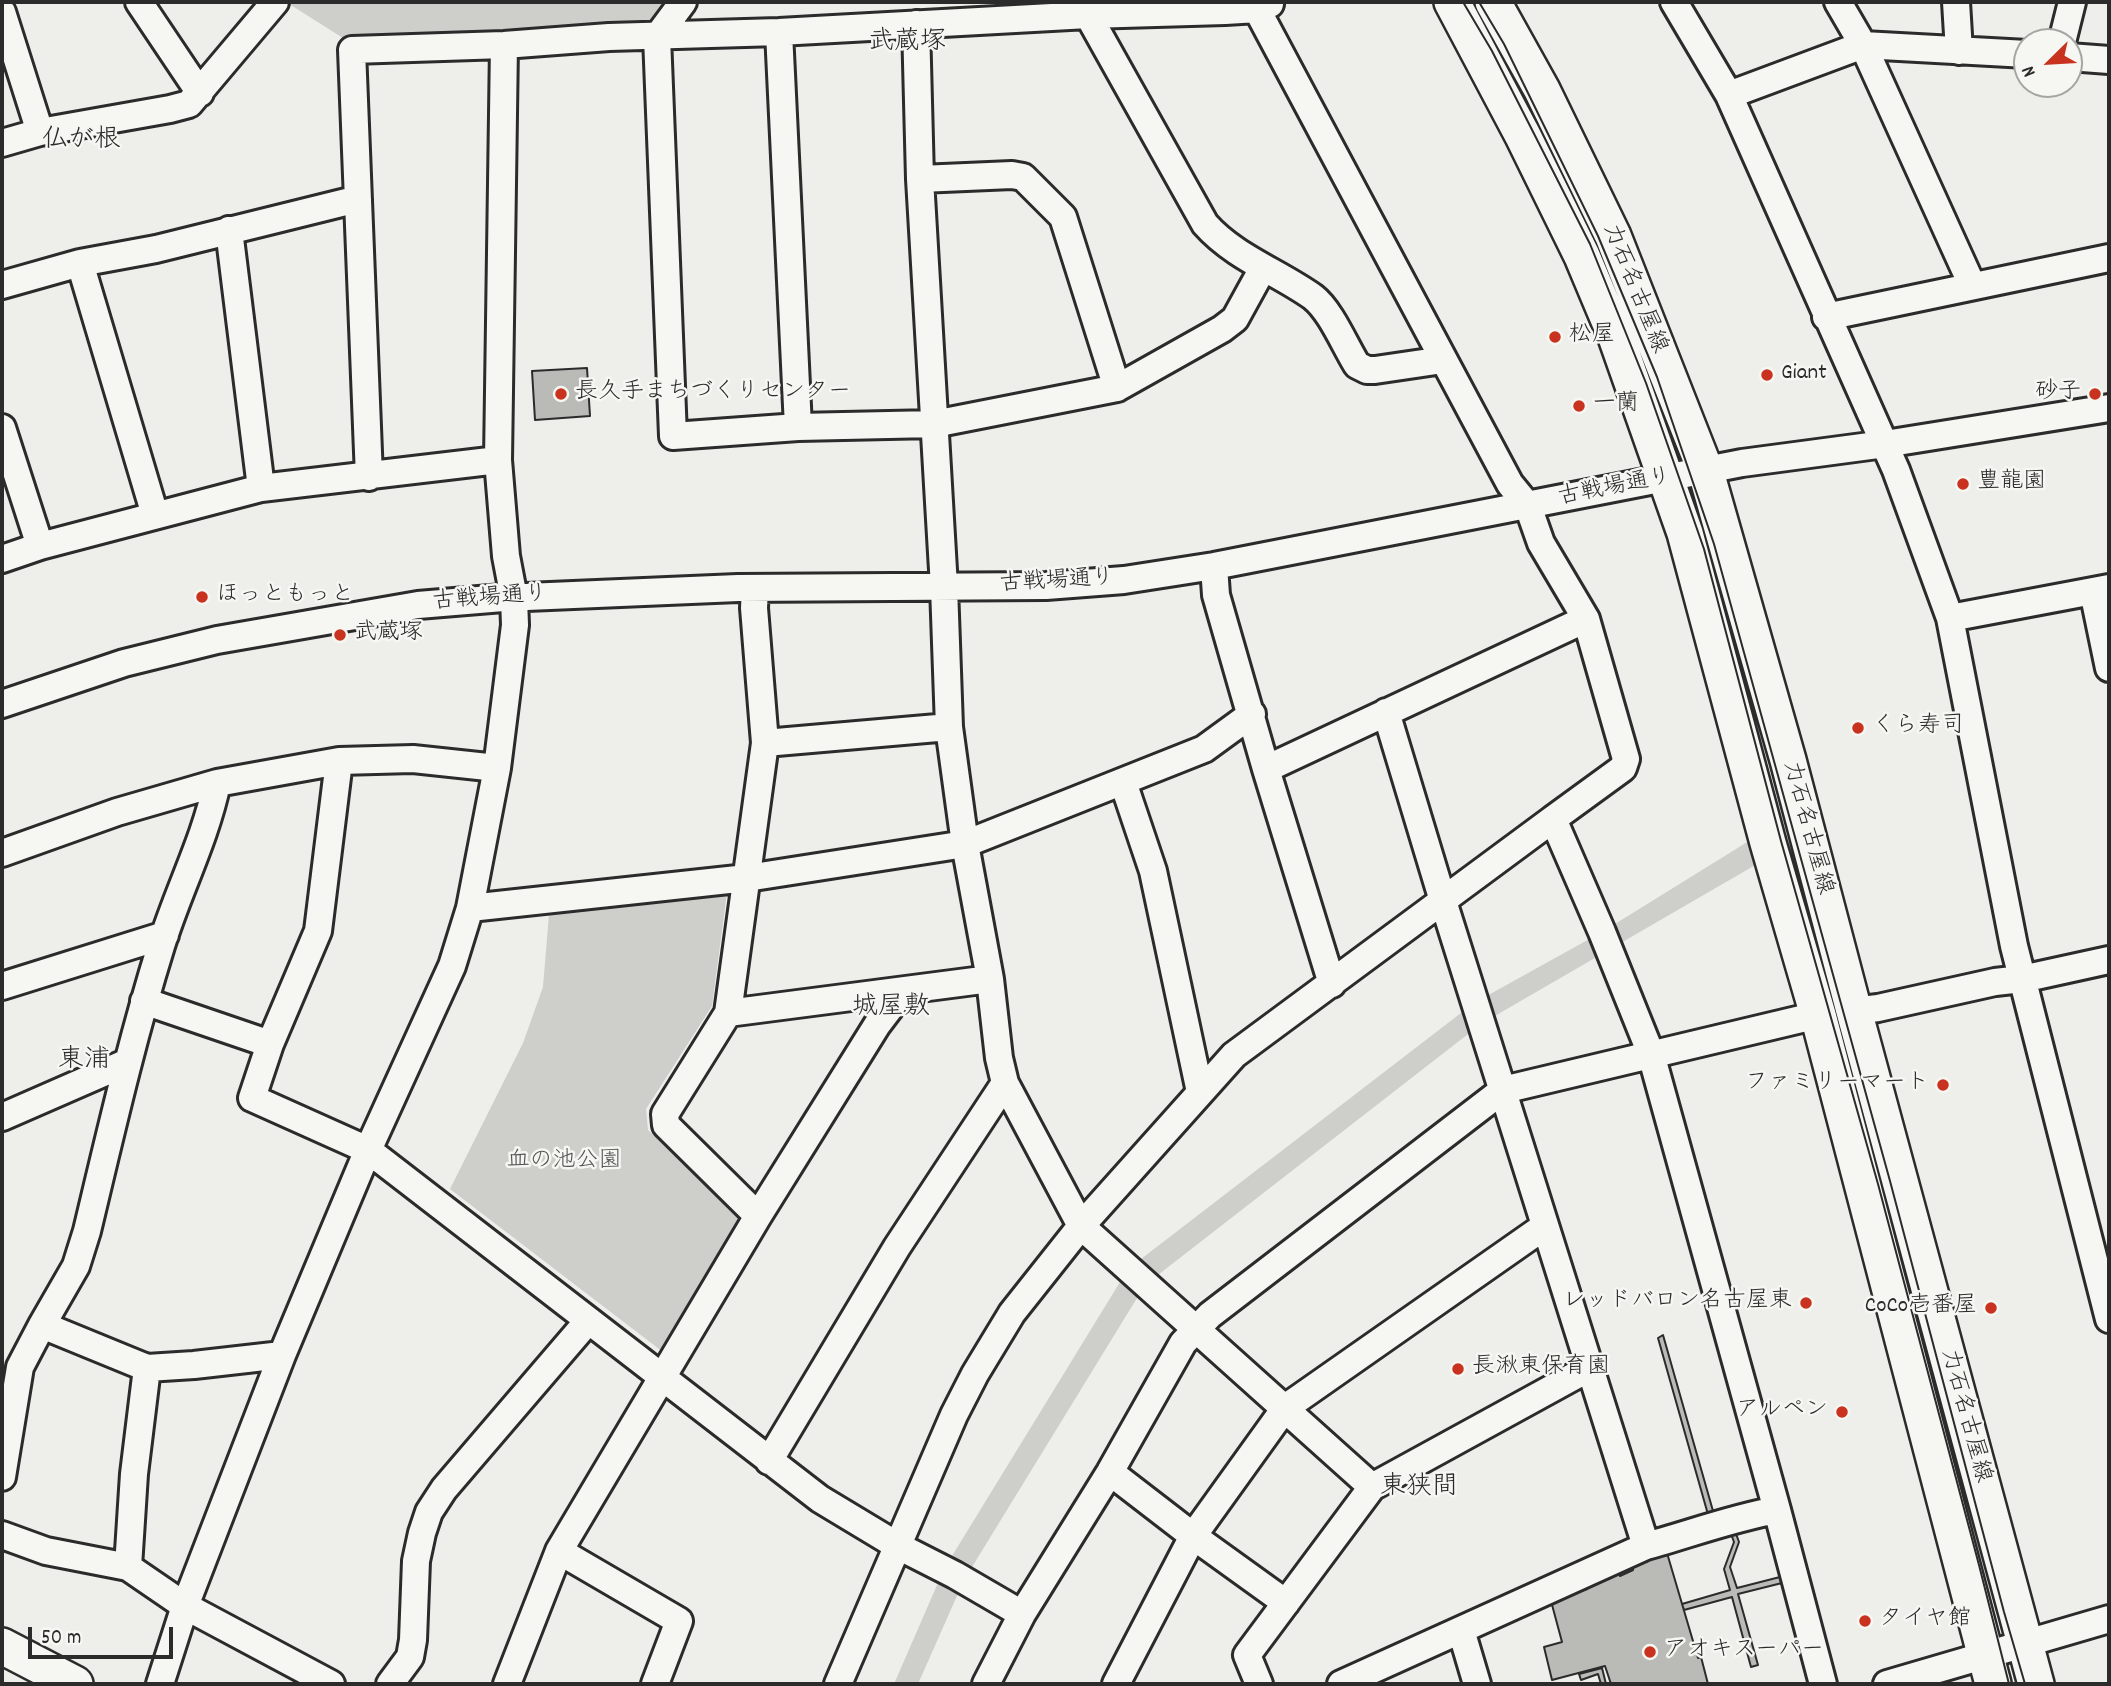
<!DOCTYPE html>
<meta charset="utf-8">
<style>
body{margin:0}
#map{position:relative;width:2111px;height:1686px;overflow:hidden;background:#eeeeea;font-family:Dekko,sans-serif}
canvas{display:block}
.frame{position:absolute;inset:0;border:4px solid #2b2b2b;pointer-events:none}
.north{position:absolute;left:2013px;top:28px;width:70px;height:70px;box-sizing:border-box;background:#f6f6f2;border:2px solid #a5a5a2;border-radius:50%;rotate:246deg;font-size:19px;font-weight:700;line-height:28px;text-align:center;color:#2b2b2b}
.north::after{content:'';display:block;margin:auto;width:24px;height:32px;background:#c8321e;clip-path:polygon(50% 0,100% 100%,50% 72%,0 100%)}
.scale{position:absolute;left:28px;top:1627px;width:145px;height:32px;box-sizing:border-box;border:4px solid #2b2b2b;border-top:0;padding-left:9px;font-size:21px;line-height:24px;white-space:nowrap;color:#2b2b2b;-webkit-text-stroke:5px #f6f6f2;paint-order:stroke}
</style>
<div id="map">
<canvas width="2111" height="1686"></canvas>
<div class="frame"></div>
<div class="north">N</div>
<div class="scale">50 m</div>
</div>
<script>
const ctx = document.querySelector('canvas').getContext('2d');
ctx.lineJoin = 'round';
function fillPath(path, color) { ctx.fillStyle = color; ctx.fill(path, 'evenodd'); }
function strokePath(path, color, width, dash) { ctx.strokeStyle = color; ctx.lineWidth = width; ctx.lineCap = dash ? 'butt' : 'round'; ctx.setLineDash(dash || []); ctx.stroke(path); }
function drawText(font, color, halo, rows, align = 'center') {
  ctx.font = font + ' Dekko,"Klee One",sans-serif'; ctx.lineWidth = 5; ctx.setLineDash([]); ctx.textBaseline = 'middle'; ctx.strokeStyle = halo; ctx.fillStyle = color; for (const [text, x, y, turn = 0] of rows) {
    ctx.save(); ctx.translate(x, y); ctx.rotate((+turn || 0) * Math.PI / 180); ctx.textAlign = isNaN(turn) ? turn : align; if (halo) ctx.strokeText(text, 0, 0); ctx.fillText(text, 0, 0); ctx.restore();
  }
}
const green = new Path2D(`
 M 286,2 L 674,2 L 656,24 L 351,43 Z
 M 1757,836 L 1764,860 L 1481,1024 L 1145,1285 L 964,1580 L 918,1684 L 894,1684 L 944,1569 L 1128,1269 L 1474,1003 L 1602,932 Z
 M 727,893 L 712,1006 L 646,1109 L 648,1130 L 740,1216 L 663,1352 L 450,1189 L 523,1043 L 543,987 L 549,914 Z`);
const building = new Path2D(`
 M 587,368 L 590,416 L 535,420 L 532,371 Z
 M 1663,1335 L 1713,1511 L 1724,1508 L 1725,1513 L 1709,1518 L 1658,1338 Z
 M 1735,1531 L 1739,1542 L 1730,1567 L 1737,1588 L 1780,1577 L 1782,1583 L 1738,1594 L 1758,1665 L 1751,1667 L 1732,1597 L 1684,1610 L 1682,1604 L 1730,1590 L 1724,1569 L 1734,1542 L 1731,1534 Z
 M 1667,1553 L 1698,1658 L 1701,1657 L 1708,1684 L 1611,1684 L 1605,1666 L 1552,1680 L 1544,1647 L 1562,1642 L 1551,1601 L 1587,1589 L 1586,1584 L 1611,1578 L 1611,1575 L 1618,1572 L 1620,1576 L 1633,1570 L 1633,1566 L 1648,1561 L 1647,1558 Z
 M 1602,1668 L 1606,1684 L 1601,1684 L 1598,1674 L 1581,1680 L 1579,1674 Z`);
const minor = new Path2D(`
 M 139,2 L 200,93
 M 683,2 L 657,37 L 673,436 L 798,427 L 934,424 L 1117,388 L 1222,329 L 1235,319 L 1263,268
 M 1253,2 L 1510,484 L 1528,506 L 1541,543 L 1586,619 L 1626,759 L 1623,768 L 1553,819 L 1602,932 L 1651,1054 L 1777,1510 L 1823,1684
 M 1674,2 L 1729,95 L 1896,470 L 1950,618 L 2014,946 L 2109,1319
 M 1838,2 L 1863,45 L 1972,285
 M 1956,2 L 1959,51
 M 1078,3 L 1088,15 L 1205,224 C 1234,257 1278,272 1313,297 C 1331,311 1345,346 1357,365 L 1367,370 L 1375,370 L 1443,360
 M 2,12 L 40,132
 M 916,24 L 920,179 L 944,587 L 949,727 L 965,844 L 990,979 L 999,1058 L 1005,1083 L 1081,1226 L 1372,1487
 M 779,32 L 798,427
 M 2062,42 L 2072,2
 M 2069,57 L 2109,60
 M 1729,95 L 1863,45 L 2027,54
 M 2,143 L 40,132 L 170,109 L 189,104 L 275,2
 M 920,179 L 1012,175 L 1023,177 L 1063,217 L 1117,388
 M 229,230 L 261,488
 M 80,263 L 155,515
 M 2,285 L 80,263 L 156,249 L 358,199
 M 1826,317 L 2109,258
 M 2,428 L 40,546
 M 369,477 L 352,50 L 504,45 L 609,37 L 779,32 L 1088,15 L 1225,11 L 1258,9 L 1270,4
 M 2,559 L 40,546 L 261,488 L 498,460
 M 1214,566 L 1216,595 L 1266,769 L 1332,984
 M 755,588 L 754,608 L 765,743 L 728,1013 L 665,1114 L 666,1125 L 758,1216
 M 2093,591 L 2109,668
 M 1950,618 L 2109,588
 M 2,704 L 124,663 L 217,640 L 418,605 L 503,598 L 738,588 L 1046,586 L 1124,580 L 1214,566 L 1742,463 L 1885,444 L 2109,408
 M 1386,712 L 1443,901 L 1646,1546
 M 765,743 L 949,727
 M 339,761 L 318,931 L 270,1044 L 252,1098 L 368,1150 L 820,1499 L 898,1546 L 955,1575 L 1022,1614
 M 1266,769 L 1586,619
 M 1123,782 L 1153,871 L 1200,1092
 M 2,853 L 117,812 L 217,783 L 339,761 L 413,759 L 497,768
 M 470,908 L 747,878 L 965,844 L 1204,749 L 1252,714
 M 2,986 L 165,935
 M 144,1001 L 270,1044
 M 1854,1011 L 1878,1008 L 1995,982 L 2022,979 L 2109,960
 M 728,1013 L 990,979
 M 2,1117 L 128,1062
 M 42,1325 L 147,1368 L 194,1365 L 282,1355
 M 769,1461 L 897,1247 L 1005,1083
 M 1110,1472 L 1193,1536 L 1286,1603
 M 2,1477 L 20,1367 L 42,1325 L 76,1266 L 87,1231 C 110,1135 132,1039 161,946 C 178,891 205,840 217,783
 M 2,1535 L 46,1551 L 128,1567 L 185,1606 L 331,1684
 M 559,1551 L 679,1621 L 655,1684
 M 128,1567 L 134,1474 L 147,1368
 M 1461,1630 L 1477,1684
 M 160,1684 L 185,1606 L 282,1355 L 368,1150 L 452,966 L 470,908 L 497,768 L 515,625 L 514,598 L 506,556 L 498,460 L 504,45
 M 390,1684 L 410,1657 L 413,1640 L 416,1561 L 422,1533 L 429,1512 L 444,1489 L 588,1321
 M 507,1684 L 559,1551 L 758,1216 L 877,1025 L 902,992
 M 838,1684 L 954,1415 L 975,1374 L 1012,1313 L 1081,1226 L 1234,1055 L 1553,819
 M 986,1684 L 1022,1614 L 1110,1472 L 1183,1343 L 1210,1315 L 1503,1090 L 1818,1015
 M 1116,1684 L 1193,1536 L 1285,1408 L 1545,1226
 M 1259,1684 L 1247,1655 L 1372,1487 L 1591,1367
 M 1341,1684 L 1646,1546 C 1690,1534 1732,1518 1777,1510
 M 1887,1684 L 2109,1619`);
const major = new Path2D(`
 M 1452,2 L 1523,136 L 1582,256 L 1616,337 L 1685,533 L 1768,843 L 1818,1015 L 1993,1684
 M 1493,2 L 1542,90 L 1613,236 L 1706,472 L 1788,760 L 1854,1011 L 2036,1684
 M 2,1646 L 75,1684`);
const tram = new Path2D(`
 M 1463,2 L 1492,51 L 1590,244 L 1646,383 L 1704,549 L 1781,841 L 1878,1184 L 1979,1565 L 2009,1684
 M 1479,2 L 1504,44 L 1598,236 L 1657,377 L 1714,544 L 1890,1181 L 2004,1612 L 2025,1684`);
const markers = [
 [1555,337,7,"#c8321e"],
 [1767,375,7,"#c8321e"],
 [561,394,7,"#c8321e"],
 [2095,394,7,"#c8321e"],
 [1579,406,7,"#c8321e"],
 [1963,484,7,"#c8321e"],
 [202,597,7,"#c8321e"],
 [340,635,7,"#c8321e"],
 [1858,728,7,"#c8321e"],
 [1943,1085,7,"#c8321e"],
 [1806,1303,7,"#c8321e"],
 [1991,1308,7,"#c8321e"],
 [1458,1369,7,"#c8321e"],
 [1842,1412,7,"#c8321e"],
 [1865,1621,7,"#c8321e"],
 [1650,1652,7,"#c8321e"]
];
const streetNames = [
 ["力石名古屋線",1633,289,68],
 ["古戦場通り",1615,489,-11],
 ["古戦場通り",1057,583,-3],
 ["古戦場通り",490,600,-4],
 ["力石名古屋線",1806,828,75],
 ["力石名古屋線",1964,1416,75]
];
const poiNames = [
 ["松屋",1569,337],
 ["Giant",1781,375],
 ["長久手まちづくりセンター",575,394],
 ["砂子",2081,394,"right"],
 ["一蘭",1593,406],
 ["豊龍園",1977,484],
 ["ほっともっと",216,597],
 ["武蔵塚",354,635],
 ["くら寿司",1872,728],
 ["ファミリーマート",1929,1085,"right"],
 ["レッドバロン名古屋東",1792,1303,"right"],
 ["CoCo壱番屋",1977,1308,"right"],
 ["長湫東保育園",1472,1369],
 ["アルペン",1828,1412,"right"],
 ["タイヤ館",1879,1621],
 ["アオキスーパー",1664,1652]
];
const parkNames = [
 ["血の池公園",564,1163]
];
const quarterNames = [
 ["武蔵塚",907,44],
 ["仏が根",81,142],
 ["城屋敷",891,1009],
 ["東浦",84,1062],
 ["東狭間",1419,1489]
];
fillPath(green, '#cececa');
fillPath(building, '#babab7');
strokePath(building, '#2b2b2b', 2);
strokePath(minor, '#2b2b2b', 32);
strokePath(major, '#2b2b2b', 40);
strokePath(minor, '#f6f6f2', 26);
strokePath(major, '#f6f6f2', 35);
strokePath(tram, '#2b2b2b', 2);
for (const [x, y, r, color] of markers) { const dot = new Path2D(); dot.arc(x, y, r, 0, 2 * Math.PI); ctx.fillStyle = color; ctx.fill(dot); strokePath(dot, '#f6f6f2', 2.5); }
drawText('23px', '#2b2b2b', '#f6f6f2', streetNames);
drawText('23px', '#2b2b2b', '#f6f6f2', poiNames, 'left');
drawText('23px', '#545453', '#f6f6f2', parkNames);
drawText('26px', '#2b2b2b', '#f6f6f2', quarterNames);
</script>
